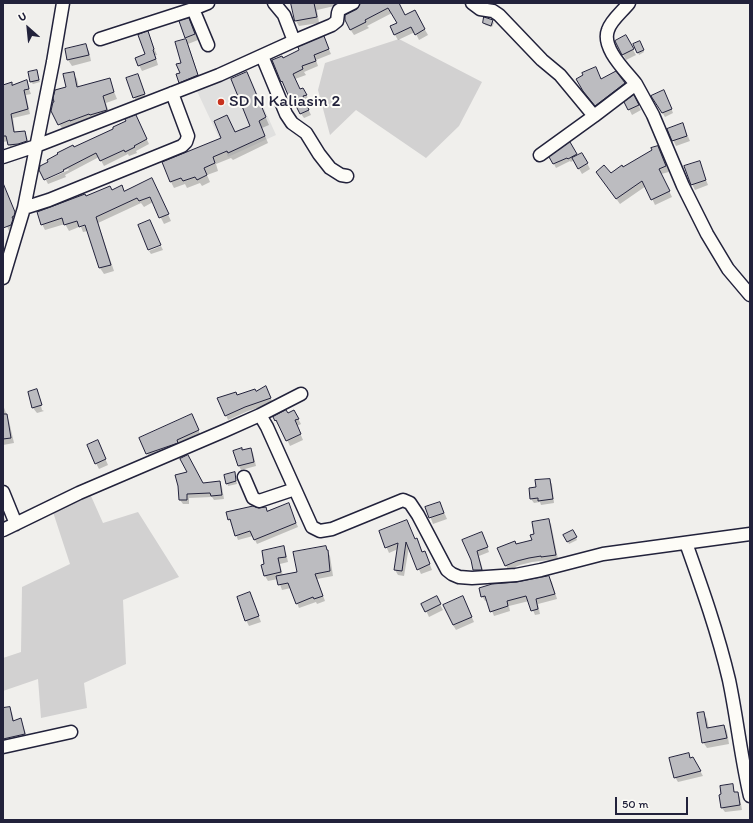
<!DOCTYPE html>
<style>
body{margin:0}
#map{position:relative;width:753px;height:823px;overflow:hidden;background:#f0efec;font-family:Itim,sans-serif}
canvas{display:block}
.frame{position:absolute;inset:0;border:4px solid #22223b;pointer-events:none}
.north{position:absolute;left:8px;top:8px;width:40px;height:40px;-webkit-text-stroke:3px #fdfcf7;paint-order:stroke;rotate:333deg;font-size:11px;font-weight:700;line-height:16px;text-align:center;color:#22223b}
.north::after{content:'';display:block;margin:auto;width:14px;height:18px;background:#22223b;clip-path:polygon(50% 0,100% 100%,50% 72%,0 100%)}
.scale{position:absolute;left:615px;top:797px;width:73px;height:18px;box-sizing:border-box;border:2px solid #22223b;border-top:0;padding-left:5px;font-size:12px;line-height:14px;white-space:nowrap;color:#22223b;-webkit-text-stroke:3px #fdfcf7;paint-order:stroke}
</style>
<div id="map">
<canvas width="753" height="823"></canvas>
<div class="frame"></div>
<div class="north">U</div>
<div class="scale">50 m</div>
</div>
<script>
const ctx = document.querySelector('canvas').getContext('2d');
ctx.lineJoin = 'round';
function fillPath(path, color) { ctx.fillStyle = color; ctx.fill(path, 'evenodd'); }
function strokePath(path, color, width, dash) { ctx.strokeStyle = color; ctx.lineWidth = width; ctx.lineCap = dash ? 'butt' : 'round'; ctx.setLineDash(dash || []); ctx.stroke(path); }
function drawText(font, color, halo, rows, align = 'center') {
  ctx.font = font + ' Itim,sans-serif'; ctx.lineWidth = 4; ctx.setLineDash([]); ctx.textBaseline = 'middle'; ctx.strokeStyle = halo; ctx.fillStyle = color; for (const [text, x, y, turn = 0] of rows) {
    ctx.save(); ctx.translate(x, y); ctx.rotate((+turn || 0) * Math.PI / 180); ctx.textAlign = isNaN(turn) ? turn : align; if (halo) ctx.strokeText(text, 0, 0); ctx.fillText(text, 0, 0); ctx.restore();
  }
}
const built = new Path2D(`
 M 245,66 L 276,135 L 228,157 L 196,89 ZM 247,72 L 266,117 L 250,124 L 231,79 ZM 227,115 L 241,147 L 228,153 L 214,121 ZM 259,122 L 265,136 L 243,146 L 237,132 Z`);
const green = new Path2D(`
 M 399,39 L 482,82 L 459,126 L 426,158 L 356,110 L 330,135 L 318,90 L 325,63 Z
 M 91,496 L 103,523 L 138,512 L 179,577 L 123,600 L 126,664 L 84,683 L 87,708 L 41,718 L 38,679 L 3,691 L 3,658 L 21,652 L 22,587 L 70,564 L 53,512 Z`);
const shadow = new Path2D(`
 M 292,3 L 352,3 L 343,4 L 317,10 L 319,23 L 299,26 L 296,21 Z
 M 361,3 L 398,3 L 405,16 L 417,16 L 428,35 L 419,40 L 415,32 L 398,40 L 395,35 L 398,23 L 392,13 L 367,26 L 369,28 L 354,35 L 350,29 L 360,8 Z
 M 492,21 L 494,23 L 492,27 L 485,25 L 484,23 Z
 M 180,22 L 191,25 L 198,40 L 188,44 L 200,80 L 182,87 L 180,82 L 182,63 L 176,43 L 187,40 Z
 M 148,33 L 157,55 L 155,55 L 158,65 L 142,71 L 139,65 L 146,55 Z
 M 625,36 L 636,55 L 626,60 L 616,41 Z
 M 324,38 L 331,54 L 316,60 L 318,66 L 304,72 L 306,75 L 295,79 L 300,90 L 306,94 L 309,100 L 305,102 L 311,115 L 304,118 L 292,101 L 282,81 L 273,60 L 282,59 Z
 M 639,42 L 644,52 L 639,55 L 634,45 Z
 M 85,45 L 89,51 L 91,61 L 72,66 L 68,60 L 66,50 Z
 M 37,71 L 40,82 L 33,84 L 31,82 Z
 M 73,73 L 77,79 L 79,88 L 109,79 L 117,99 L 106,103 L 110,116 L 63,131 L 52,109 L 67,88 Z
 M 137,75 L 147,100 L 137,103 L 127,79 Z
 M 250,80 L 269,125 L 262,128 L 268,143 L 233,160 L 231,158 L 216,164 L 218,171 L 207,175 L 210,182 L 202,186 L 200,183 L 187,188 L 185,184 L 174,188 L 171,182 L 222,139 L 227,116 L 236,133 L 252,126 Z
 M 601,80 L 624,83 L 627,88 L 599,110 L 587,97 Z
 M 26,81 L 31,94 L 26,95 L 30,114 L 13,118 L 15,133 L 24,132 L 27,137 L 29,146 L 11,150 L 8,141 L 3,142 L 3,87 Z
 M 666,95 L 673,113 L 665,117 L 652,96 Z
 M 633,97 L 641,110 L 632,115 L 629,109 Z
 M 138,121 L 149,144 L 136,151 L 137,153 L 129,156 L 128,154 L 104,166 L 99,157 L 65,175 L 66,177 L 48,184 L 46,180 L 69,170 L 68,169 L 45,179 L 74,149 Z
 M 683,125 L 690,141 L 676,146 L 668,130 Z
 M 570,144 L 577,156 L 585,159 L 590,169 L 582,174 L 574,160 L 571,162 L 570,161 L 556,168 L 551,158 Z
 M 661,153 L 669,172 L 661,174 L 672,197 L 655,205 L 646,186 L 620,204 L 597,172 L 611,175 L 623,168 Z
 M 699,162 L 708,185 L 695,190 L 692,184 Z
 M 155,186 L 171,221 L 164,224 L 153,202 L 144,207 L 141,203 L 98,223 L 114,271 L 104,274 L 100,268 L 88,231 L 83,232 L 81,227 L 90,224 L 79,226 L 79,227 L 69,231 L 65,224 L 45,230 L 42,224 L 86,197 L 112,191 L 125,192 Z
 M 7,193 L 17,218 L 14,230 L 9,231 L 3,217 L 3,194 Z
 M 161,246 L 163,250 L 151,254 L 149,251 Z
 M 37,390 L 39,394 L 38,394 L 42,410 L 44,411 L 37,413 L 33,408 Z
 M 256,392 L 268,392 L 273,403 L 248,411 L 228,420 L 226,415 L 237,396 Z
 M 3,405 L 9,421 L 14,443 L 3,445 Z
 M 294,411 L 301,424 L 297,426 L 303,440 L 290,446 L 280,425 L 278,425 L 274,417 L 287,414 Z
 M 194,420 L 201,436 L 150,459 L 140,439 Z
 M 100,447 L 108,465 L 99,469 L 96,463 Z
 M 251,449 L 253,453 L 256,466 L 241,470 L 239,466 Z
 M 188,472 L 202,484 L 220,482 L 222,487 L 224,499 L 214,500 L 212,497 L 189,498 L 189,504 L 183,504 L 180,500 Z
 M 235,476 L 237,484 L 228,486 L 227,483 Z
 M 549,480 L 552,484 L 554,503 L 541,505 L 540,502 L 534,503 L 531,499 L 537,488 Z
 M 440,503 L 447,519 L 433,524 L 427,508 Z
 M 289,505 L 298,527 L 257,544 L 253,536 L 238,540 L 232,524 L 229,519 L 259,510 L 267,512 Z
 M 3,516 L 5,520 L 6,527 L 3,529 Z
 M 548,520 L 551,524 L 558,559 L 532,562 L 520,565 L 508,570 L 499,549 L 533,541 L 536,535 Z
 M 573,531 L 577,540 L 569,544 L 565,535 Z
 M 380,532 L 415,540 L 417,539 L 423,553 L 427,557 L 432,570 L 421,574 L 409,547 L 404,576 L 398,575 L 395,570 L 398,549 L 389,553 Z
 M 484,538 L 489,552 L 479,556 L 484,574 L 477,575 L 472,559 Z
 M 325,547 L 330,556 L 333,576 L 317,579 L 325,601 L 317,604 L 316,602 L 299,608 L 291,588 L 282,590 L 278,579 L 268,581 L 265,576 L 283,548 L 286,553 L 288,562 L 280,564 L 283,576 L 298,573 Z
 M 549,577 L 552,582 L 557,599 L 538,604 L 540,614 L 535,615 L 529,601 L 509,606 L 510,611 L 494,616 L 488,601 L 485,601 L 482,596 L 518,583 Z
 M 250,593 L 261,622 L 249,626 L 246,620 Z
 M 436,597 L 443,610 L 429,617 L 423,604 Z
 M 465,602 L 474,622 L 456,630 L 453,625 Z
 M 9,708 L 12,713 L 14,721 L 20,719 L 23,725 L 28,740 L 8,744 L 3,734 L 3,709 Z
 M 703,713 L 707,719 L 709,729 L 724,726 L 727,731 L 729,744 L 707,748 L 703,742 Z
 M 688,755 L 691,759 L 693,758 L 703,776 L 678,782 L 675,777 Z
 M 732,785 L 735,793 L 738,793 L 740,798 L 742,810 L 725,812 L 722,808 Z`);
const building = new Path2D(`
 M 291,3 L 314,3 L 317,17 L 295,21 Z
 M 360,3 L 399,3 L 405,15 L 415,10 L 425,29 L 415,35 L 411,27 L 394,35 L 390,26 L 397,23 L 388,8 L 365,20 L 366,22 L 350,30 L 345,20 L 345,15 L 357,9 Z
 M 484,17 L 493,20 L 491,26 L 483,23 Z
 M 189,18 L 195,34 L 185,38 L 179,21 Z
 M 148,31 L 154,49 L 153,50 L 156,59 L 138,66 L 135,58 L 145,54 L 138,35 Z
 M 626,35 L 634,49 L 622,55 L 615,41 Z
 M 324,36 L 329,49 L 314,55 L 316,61 L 302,66 L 303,69 L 293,74 L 300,89 L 303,88 L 307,95 L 303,96 L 309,110 L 300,114 L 297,108 L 291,102 L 282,81 L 281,82 L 272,60 L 282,56 L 283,58 L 299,50 L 298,47 Z
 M 186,39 L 198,75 L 179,83 L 176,74 L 180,73 L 176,64 L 181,63 L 175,42 Z
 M 640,41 L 644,50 L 637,53 L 633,44 Z
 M 86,44 L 89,55 L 67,60 L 65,49 Z
 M 596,67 L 601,79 L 616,71 L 625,83 L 595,106 L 583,91 L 576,79 L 583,75 L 582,73 Z
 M 37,70 L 39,80 L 30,82 L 28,72 Z
 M 74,72 L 77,87 L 110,78 L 114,92 L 103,96 L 107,110 L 90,115 L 89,114 L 70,121 L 70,120 L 58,125 L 51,111 L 53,102 L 54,102 L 53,98 L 55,90 L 66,87 L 63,74 Z
 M 247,72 L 266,117 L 259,121 L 265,136 L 228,153 L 227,151 L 213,157 L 215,163 L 204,168 L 207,175 L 197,180 L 195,177 L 183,181 L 181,178 L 170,182 L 162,162 L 221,138 L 214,121 L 227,115 L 235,132 L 250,126 L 231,79 Z
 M 138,74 L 145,94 L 133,98 L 126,78 Z
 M 27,80 L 29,89 L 24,90 L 28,109 L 11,114 L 14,132 L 25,131 L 27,141 L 18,144 L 8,145 L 6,136 L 3,136 L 3,85 L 12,82 L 12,85 Z
 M 664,90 L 672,109 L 662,113 L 651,96 Z
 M 634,95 L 639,105 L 628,110 L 624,102 Z
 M 136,115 L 147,139 L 134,146 L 135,147 L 125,152 L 124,150 L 100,161 L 96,153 L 63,170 L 64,171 L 44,180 L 39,170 L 40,166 L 48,162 L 47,160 L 58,154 L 57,153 L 73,145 L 74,147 L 113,129 L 113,127 L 126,121 L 125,119 Z
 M 683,123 L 687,136 L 672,141 L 667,129 Z
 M 570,142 L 577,154 L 568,159 L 567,158 L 553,164 L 549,157 Z
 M 658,146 L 666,166 L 659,169 L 670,191 L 651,200 L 642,181 L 616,199 L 596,172 L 604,165 L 611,173 L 622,165 L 623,167 L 652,150 L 651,148 Z
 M 582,153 L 588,163 L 578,169 L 572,158 Z
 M 700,161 L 706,180 L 691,185 L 684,166 Z
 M 152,178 L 169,214 L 159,218 L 150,197 L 139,201 L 137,198 L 96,217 L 111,265 L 99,268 L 85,225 L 79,227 L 77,221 L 64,225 L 62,218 L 41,225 L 37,212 L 85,194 L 86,196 L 110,186 L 112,190 L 122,185 L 124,191 Z
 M 3,183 L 15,212 L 14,216 L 12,217 L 13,219 L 11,225 L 3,228 Z
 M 150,220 L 161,245 L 148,250 L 138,225 Z
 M 266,386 L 271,398 L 245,407 L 225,416 L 217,398 L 236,392 L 237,395 L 255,389 L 256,391 Z
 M 37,389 L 42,405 L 32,408 L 28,392 Z
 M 286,410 L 288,413 L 294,410 L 299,419 L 295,420 L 301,434 L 286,441 L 276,420 L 275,421 L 273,417 Z
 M 3,414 L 7,414 L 11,438 L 3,439 Z
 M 192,414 L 199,430 L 177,440 L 178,443 L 146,454 L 139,438 Z
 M 98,440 L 106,459 L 95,464 L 87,445 Z
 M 242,448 L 242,450 L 251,448 L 254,462 L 238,466 L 233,451 Z
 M 188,455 L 203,483 L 220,481 L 222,495 L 211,496 L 210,493 L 187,494 L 187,500 L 179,500 L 178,486 L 175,475 L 187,472 L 180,459 Z
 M 235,472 L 236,481 L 226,484 L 224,475 Z
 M 550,479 L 553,499 L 538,501 L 538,498 L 530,499 L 529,488 L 536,487 L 535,480 Z
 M 440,502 L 444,513 L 429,518 L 425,507 Z
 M 289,503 L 296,523 L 254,540 L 250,531 L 235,536 L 230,519 L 228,520 L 226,512 L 253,506 L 259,508 L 266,507 L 267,511 Z
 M 549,519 L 556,555 L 541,557 L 541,556 L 529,558 L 517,561 L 505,566 L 497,548 L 515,541 L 516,544 L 532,540 L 530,535 L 534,534 L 532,522 Z
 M 407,520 L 415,539 L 417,538 L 422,552 L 425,551 L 430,564 L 417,570 L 406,542 L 402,571 L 394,570 L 398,543 L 385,548 L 379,531 Z
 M 573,530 L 577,537 L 567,542 L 563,535 Z
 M 482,532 L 488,547 L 477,551 L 482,570 L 473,570 L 471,560 L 462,540 Z
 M 284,546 L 286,557 L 278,558 L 281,572 L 264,576 L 261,565 L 264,564 L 262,551 Z
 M 326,546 L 327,550 L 328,550 L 330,571 L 315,574 L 323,596 L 314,599 L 313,597 L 296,604 L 288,583 L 278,585 L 276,576 L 297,572 L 293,552 Z
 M 549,576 L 555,594 L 536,599 L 538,609 L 531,611 L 526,596 L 507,601 L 508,606 L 490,612 L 485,596 L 481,597 L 479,588 L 492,584 L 517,582 Z
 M 250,592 L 259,616 L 245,621 L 237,597 Z
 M 437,596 L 441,604 L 425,612 L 421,604 Z
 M 463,596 L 472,617 L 453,625 L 443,605 Z
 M 10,707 L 13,721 L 21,718 L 25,734 L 3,739 L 3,708 Z
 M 704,712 L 707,728 L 724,725 L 727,738 L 702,743 L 697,713 Z
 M 689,753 L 690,758 L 693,757 L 701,771 L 674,778 L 669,758 Z
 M 733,784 L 734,792 L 738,792 L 740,805 L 721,808 L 719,795 L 721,794 L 720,786 Z`);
const minor = new Path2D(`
 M 274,3 L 284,15 L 294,41
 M 472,3 L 480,9 L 493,11 L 499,15 L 542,60 L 560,75 L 594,116 L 636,84 L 653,115 L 683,186 L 707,234 L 728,269 L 750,295
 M 629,3 C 623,11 611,20 608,30 C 601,48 626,71 636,84
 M 193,9 L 208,45
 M 100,39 L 193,9 L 208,3
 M 262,56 L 286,114 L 292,123 L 306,133 L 319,154 L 330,168 L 341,175 L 347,176
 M 540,155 L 594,116
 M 3,157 L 36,146 L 219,75 L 294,41 L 332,25 L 337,21 L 338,13 L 339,10 L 353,3
 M 24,208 L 49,200 L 182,146 L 186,142 L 188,136 L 172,93
 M 3,278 L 24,208 L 53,62 L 63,3
 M 260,415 L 301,394
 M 244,477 L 253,498 L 259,501 L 295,489
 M 3,492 L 16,524
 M 3,530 L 79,493 L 224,431 L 260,415 L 267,427 L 312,527 L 320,531 L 332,529 L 403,500 L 410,503 L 418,515 L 447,570 L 452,574 L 459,577 L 472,578 L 516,575 L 541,570 L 603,554 L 750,534
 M 686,543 C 702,588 718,633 729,680 C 737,718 741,758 750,796
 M 3,747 L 71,732`);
const markers = [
 [221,102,4,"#c8321e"]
];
const poiNames = [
 ["SD N Kaliasin 2",229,102]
];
fillPath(built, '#e0e0df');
fillPath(green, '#d2d1d1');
fillPath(shadow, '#0003');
fillPath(building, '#bcbcc0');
strokePath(building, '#22223b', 1);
strokePath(minor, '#22223b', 15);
strokePath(minor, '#fdfcf7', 12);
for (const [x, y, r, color] of markers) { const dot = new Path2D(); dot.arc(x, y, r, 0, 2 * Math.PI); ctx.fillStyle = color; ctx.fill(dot); strokePath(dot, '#fdfcf7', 1.5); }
drawText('17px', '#22223b', '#fdfcf7', poiNames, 'left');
</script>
